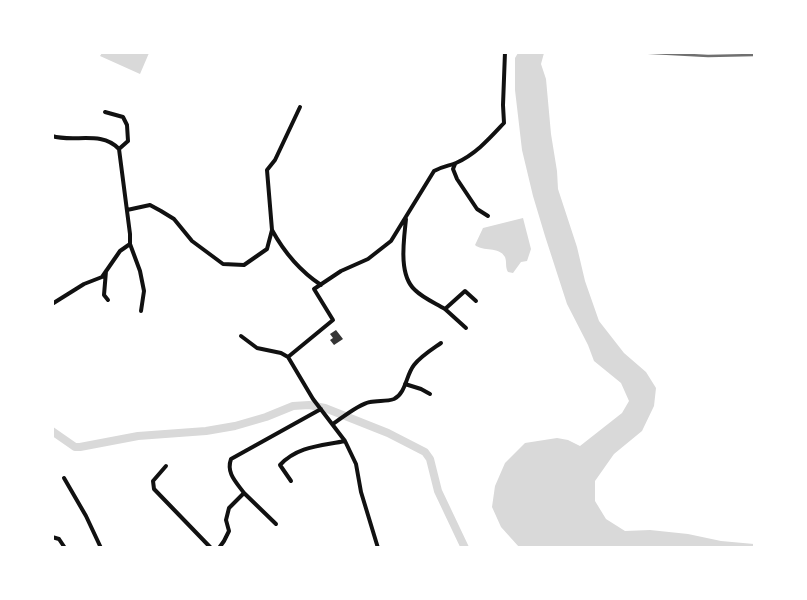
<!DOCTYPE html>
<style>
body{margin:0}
#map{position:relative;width:807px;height:600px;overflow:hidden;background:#fff;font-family:Spectral,serif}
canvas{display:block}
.frame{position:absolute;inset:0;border:54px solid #fff;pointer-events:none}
</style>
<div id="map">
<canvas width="807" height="600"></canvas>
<div class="frame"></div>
</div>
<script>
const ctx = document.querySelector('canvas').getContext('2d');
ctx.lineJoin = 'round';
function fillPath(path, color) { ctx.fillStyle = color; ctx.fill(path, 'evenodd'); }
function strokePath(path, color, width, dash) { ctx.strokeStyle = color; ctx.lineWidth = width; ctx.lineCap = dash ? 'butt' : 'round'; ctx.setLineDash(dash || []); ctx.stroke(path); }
const water = new Path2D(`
 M 102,53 L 102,52 L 149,53 L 140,74 L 100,56 Z
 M 518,53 L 544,53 L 541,64 L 546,79 L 551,134 L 557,171 L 558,189 L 577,247 L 585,281 L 599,321 L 624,353 L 646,372 L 656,388 L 654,406 L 642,431 L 614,454 L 595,481 L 595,501 L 606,519 L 625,531 L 650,530 L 688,534 L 721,541 L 754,544 L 754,547 L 519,547 L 501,527 L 492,507 L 495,486 L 505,463 L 525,443 L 557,438 L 568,440 L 580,446 L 622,413 L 629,401 L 621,383 L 594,361 L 588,345 L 567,304 L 545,236 L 533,196 L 522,150 L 515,90 L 515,58 Z
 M 523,218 L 531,249 L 527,261 L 521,262 L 513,273 L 508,272 C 505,267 507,262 505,257 C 499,246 483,252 475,245 L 483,228 Z`);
const canal = new Path2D(`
 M 52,431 L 75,447 L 80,447 L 138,436 L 206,431 L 235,426 L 266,417 L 293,406 L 309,405 L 325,408 L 388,433 L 425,452 L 430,459 L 438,491 L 465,548`);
const building = new Path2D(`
 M 336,330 L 343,339 L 334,345 L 330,340 L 333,338 L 330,334 Z`);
const minor = new Path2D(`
 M 105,112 L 123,117 L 127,125 L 128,141 L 119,149
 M 52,136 C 74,143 101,130 119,149 L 130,234 L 130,244 L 120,251 L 102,277 L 84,284 L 52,304
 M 455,164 L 453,169 L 457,179 L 477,209 L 488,216
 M 127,210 L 150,205 L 161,211 L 174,219 L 192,241 L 223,264 L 244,265 L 267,249 L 272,230 L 267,170 L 275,160 L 300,107
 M 406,219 C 404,239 398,275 415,290 C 423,298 435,303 445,309 L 465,291 L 476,301
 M 272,230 C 284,252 300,271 321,285
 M 130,244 L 140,271 L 144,291 L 141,311
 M 106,271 L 104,295 L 108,300
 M 445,309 L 466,328
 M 241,336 L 257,348 L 281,353 L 288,357 L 313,399 L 345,441 L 356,464 L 361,492 L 378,548
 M 288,357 L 333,320 L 314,289 L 341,271 L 368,259 L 391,241 L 434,171 C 443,166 449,166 456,163 C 476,154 489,139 504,123 L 503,105 L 505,52
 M 405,384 L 421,389 L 430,394
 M 333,424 C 343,417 359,404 370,402 C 378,400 386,402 394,399 C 406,393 406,375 414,365 C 421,356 431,350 441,343
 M 166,466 L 153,481 L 154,489 L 211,548
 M 64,478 L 86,516 L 101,548
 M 291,481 L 280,465 C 298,446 321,446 345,441
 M 244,493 L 276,524
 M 52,537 L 59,539 L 65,548
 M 219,548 L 224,541 L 229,531 L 226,520 L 229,508 L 244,493 C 236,482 226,473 231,459 L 321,409`);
const rail = new Path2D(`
 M 634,52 L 708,56 L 754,55`);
fillPath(water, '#d9d9d9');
strokePath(canal, '#d9d9d9', 8);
fillPath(building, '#353535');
strokePath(minor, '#111', 4);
strokePath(rail, '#707070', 2.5);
</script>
